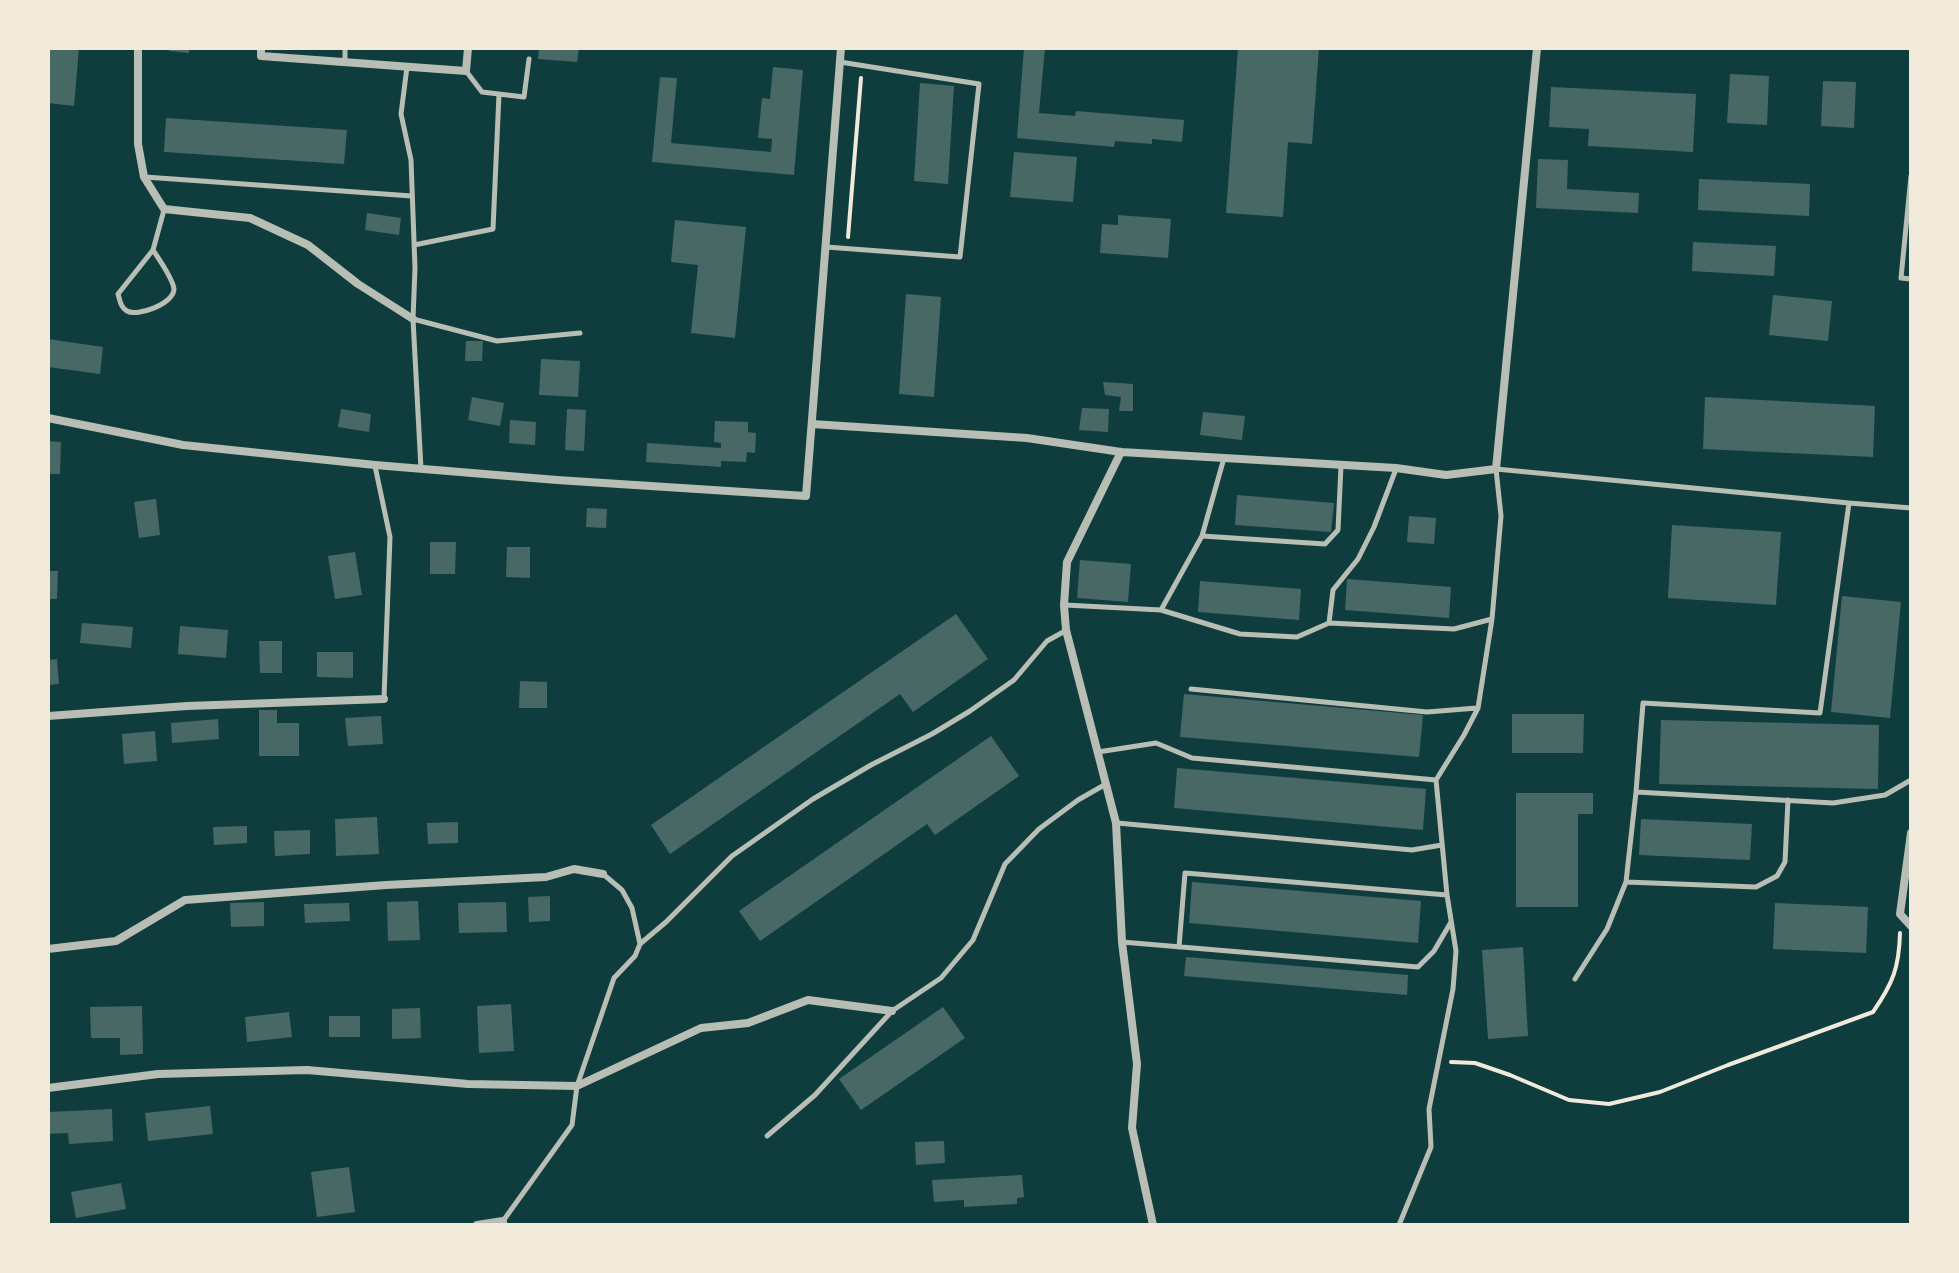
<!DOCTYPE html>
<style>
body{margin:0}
#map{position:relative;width:1959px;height:1273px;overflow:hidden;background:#0f3d3e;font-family:Lato,sans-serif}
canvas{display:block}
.frame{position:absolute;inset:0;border:50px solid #f1e9da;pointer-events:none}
</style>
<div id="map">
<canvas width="1959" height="1273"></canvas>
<div class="frame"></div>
</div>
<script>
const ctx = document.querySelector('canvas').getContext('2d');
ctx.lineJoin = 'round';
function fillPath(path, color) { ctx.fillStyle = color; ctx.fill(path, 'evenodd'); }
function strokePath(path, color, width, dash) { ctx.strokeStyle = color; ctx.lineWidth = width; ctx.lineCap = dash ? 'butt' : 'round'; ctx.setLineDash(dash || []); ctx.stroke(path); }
const building = new Path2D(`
 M 48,48 L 79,48 L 74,106 L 48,103 Z
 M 169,48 L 189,48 L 189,53 L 169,51 Z
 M 539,48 L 579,48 L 577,62 L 538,59 Z
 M 1024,48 L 1045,48 L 1039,113 L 1075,116 L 1076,111 L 1184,120 L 1182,142 L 1152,139 L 1152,144 L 1115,141 L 1114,147 L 1017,138 Z
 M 1238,48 L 1319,48 L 1312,144 L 1288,142 L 1283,217 L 1226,213 Z
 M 773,67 L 803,70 L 794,175 L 652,162 L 660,77 L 677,78 L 671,143 L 771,152 L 772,139 L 758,138 L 762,98 L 770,99 Z
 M 1730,74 L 1769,76 L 1767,125 L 1727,123 Z
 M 1823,81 L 1856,82 L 1854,128 L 1821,126 Z
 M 920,83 L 954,86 L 948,184 L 914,181 Z
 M 1551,87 L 1696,94 L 1693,152 L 1588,146 L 1589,129 L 1549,127 Z
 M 166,118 L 347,130 L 344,164 L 164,152 Z
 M 1014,152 L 1077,157 L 1073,202 L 1010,197 Z
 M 1538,159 L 1568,160 L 1567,189 L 1639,193 L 1638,213 L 1536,208 Z
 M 1699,179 L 1810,184 L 1809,216 L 1698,210 Z
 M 367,213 L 401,218 L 399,235 L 365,230 Z
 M 1118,215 L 1171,219 L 1168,258 L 1100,253 L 1102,224 L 1118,225 Z
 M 675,220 L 746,227 L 735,338 L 691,333 L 698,265 L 671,262 Z
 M 1693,242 L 1776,246 L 1774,276 L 1692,271 Z
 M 906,294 L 941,297 L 934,397 L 899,394 Z
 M 1773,295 L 1832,301 L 1828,341 L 1769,335 Z
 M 48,339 L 103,347 L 100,374 L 48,367 Z
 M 466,341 L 483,341 L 482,361 L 465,361 Z
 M 541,359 L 580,361 L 578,397 L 539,395 Z
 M 1103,382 L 1133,384 L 1133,411 L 1119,411 L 1121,397 L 1105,395 Z
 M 472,397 L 504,403 L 500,426 L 468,420 Z
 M 1705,397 L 1875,406 L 1873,457 L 1703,449 Z
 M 1082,408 L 1109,409 L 1108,432 L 1079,430 Z
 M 341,409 L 371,414 L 369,432 L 338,427 Z
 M 567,409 L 586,410 L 584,451 L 565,450 Z
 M 1203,412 L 1245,416 L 1242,440 L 1200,435 Z
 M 510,420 L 536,422 L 535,445 L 509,443 Z
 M 715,421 L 748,422 L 748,432 L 756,433 L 755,453 L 747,452 L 746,462 L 721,461 L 721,467 L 646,462 L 647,443 L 721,448 L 721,443 L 714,442 Z
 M 48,441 L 61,442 L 60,474 L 48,474 Z
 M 1237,495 L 1334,503 L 1331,532 L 1235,525 Z
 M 156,499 L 160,535 L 139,538 L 134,502 Z
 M 587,508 L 607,509 L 606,528 L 586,527 Z
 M 1409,516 L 1436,518 L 1434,544 L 1407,542 Z
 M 1672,525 L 1781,532 L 1776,605 L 1668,598 Z
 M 430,542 L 456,542 L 455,574 L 430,574 Z
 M 507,547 L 530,547 L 530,578 L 506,577 Z
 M 355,552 L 362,595 L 335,599 L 328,556 Z
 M 1080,560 L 1131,564 L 1128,602 L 1077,598 Z
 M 48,571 L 58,571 L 57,599 L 48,599 Z
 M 1347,579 L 1451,587 L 1449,618 L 1345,610 Z
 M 1200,581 L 1301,589 L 1299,620 L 1198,612 Z
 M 1842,596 L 1901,602 L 1890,718 L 1831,712 Z
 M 956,614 L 988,659 L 913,712 L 900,694 L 670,854 L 651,825 Z
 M 82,623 L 133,627 L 131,648 L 80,643 Z
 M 180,626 L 228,630 L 226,658 L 178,654 Z
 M 259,641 L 282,641 L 282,673 L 260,673 Z
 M 317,652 L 353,652 L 353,678 L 317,677 Z
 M 57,659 L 59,684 L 48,685 L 48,660 Z
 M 520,681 L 547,682 L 547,708 L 519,708 Z
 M 1184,694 L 1423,715 L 1419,757 L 1180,737 Z
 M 259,710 L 277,710 L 277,723 L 299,723 L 299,756 L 259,756 Z
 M 1512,714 L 1584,714 L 1583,753 L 1512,753 Z
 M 381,716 L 383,744 L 348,746 L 345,718 Z
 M 218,719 L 219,739 L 172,743 L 171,723 Z
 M 1661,720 L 1879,725 L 1878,789 L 1659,784 Z
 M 155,731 L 157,761 L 124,764 L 122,734 Z
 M 991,736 L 1019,776 L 935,835 L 927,824 L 760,941 L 739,911 Z
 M 1177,768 L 1426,789 L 1423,830 L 1174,808 Z
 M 1516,793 L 1593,793 L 1593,814 L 1578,814 L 1578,907 L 1516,907 Z
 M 377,817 L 379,854 L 336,856 L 335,819 Z
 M 1641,819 L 1752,824 L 1750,860 L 1639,855 Z
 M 458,822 L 458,843 L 428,844 L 427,823 Z
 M 247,826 L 247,843 L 214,845 L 213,827 Z
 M 310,830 L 310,854 L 275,856 L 274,831 Z
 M 1192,882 L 1421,901 L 1418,943 L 1189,923 Z
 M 550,896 L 550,921 L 529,922 L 528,897 Z
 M 418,901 L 420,940 L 388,941 L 387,902 Z
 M 264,902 L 264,926 L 231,927 L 230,903 Z
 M 506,902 L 507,932 L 459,933 L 458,903 Z
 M 349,903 L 350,921 L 305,923 L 304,904 Z
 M 1775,903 L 1868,907 L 1866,953 L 1773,949 Z
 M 1523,947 L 1528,1036 L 1488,1039 L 1482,950 Z
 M 1186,957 L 1408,975 L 1407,995 L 1184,976 Z
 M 511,1004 L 514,1051 L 479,1053 L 477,1006 Z
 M 142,1006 L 143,1054 L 120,1055 L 120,1038 L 91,1038 L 90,1007 Z
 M 943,1007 L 965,1038 L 861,1110 L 839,1079 Z
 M 420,1008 L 421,1038 L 392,1039 L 392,1009 Z
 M 289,1012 L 292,1037 L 247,1042 L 245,1017 Z
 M 329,1016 L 360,1016 L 360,1037 L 329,1037 Z
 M 210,1106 L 213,1134 L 148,1141 L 145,1113 Z
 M 112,1109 L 113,1141 L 69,1144 L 68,1133 L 48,1134 L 48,1112 Z
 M 944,1141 L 945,1163 L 916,1165 L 915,1142 Z
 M 349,1167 L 355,1212 L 317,1217 L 311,1172 Z
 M 1022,1175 L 1024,1197 L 1017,1198 L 1017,1204 L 964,1207 L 964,1200 L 934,1202 L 932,1180 Z
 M 121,1183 L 126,1209 L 76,1218 L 71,1192 Z`);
const path = new Path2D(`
 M 848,237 L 861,78
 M 1451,1062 L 1475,1063 L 1510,1075 L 1569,1100 L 1609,1104 L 1660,1092 L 1728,1065 L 1873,1012 C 1893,983 1899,968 1900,933`);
const service = new Path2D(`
 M 345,62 L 345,48
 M 407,67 L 401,114 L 411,160 L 415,268 L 413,319 L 421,469
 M 466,71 L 482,92 L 524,97 L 529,59
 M 1911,176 L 1901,278 L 1911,279
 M 145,177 L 412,196
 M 414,245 L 493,229 L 499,94
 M 826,247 L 960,257 L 979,84 L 840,62
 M 153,250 C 159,259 173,279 174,289 C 174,304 137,317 127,311 C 120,307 120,300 118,294 L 153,250 L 164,210
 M 413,319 L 497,341 L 580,333
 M 375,466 L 390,537 L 384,698
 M 1202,536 L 1325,544 L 1338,530 L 1341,466
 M 1065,605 L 1161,610 L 1240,634 L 1297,637 L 1329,623 L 1454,629 L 1492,619
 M 1161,610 L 1202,536 L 1224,458
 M 1329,623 L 1333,590 L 1358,559 L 1374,527 L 1396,469
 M 1191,689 L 1427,712 L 1477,708
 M 1098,752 L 1156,743 L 1192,758 L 1436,780
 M 1636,792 L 1643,703 L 1820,713 L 1849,503 L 1911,508
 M 1117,823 L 1412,850 L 1442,845
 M 1626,882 L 1756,887 L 1777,876 L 1785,862 L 1788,800
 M 1122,942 L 1418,967 L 1434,951 L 1451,922
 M 640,944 L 666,922 L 732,856 L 813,799 L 871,765 L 932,734 L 970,711 L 1014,680 L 1047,641 L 1065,631
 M 1179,947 L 1185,873 L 1447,895
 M 1575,979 L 1607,929 L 1626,882 L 1636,792 L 1833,803 L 1885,795 L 1911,780
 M 767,1136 L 815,1095 L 892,1011 L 941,978 L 973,940 L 1005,864 L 1039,829 L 1078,800 L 1106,784
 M 506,1225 L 503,1221 L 572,1125 L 577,1086 L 614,978 L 635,956 L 640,944 L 632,908 L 622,890 L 603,874
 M 1399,1225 L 1431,1147 L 1429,1109 L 1453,989 L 1456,951 L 1447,895 L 1436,780 L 1464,735 L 1478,708 L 1492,619 L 1501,516 L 1496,469 L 1849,503`);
const minor = new Path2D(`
 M 138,48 L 138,144 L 144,177 L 164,209 L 250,218 L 308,245 L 358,284 L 413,319
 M 261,48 L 261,56 L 466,71 L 468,48
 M 48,418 L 183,445 L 375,465 L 557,480 L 806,496 L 841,48
 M 812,424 L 1027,438 L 1121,452 L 1396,468 L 1446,475 L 1496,469 L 1537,48
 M 1121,452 L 1067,562 L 1064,605 L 1066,630 L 1116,823 L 1122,942 L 1137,1064 L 1132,1128 L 1153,1225
 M 48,716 L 187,706 L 384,699
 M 1911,833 L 1900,914 L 1911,926
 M 48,949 L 116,941 L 185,900 L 386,885 L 546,877 L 574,869 L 603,874
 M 48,1088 L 158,1074 L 307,1070 L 468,1084 L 577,1086 L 701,1028 L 748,1023 L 808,1000 L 892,1011
 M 477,1225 L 503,1221`);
fillPath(building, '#486865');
strokePath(path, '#f1e9da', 4);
strokePath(service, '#b8beb3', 5);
strokePath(minor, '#b8beb3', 8);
</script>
